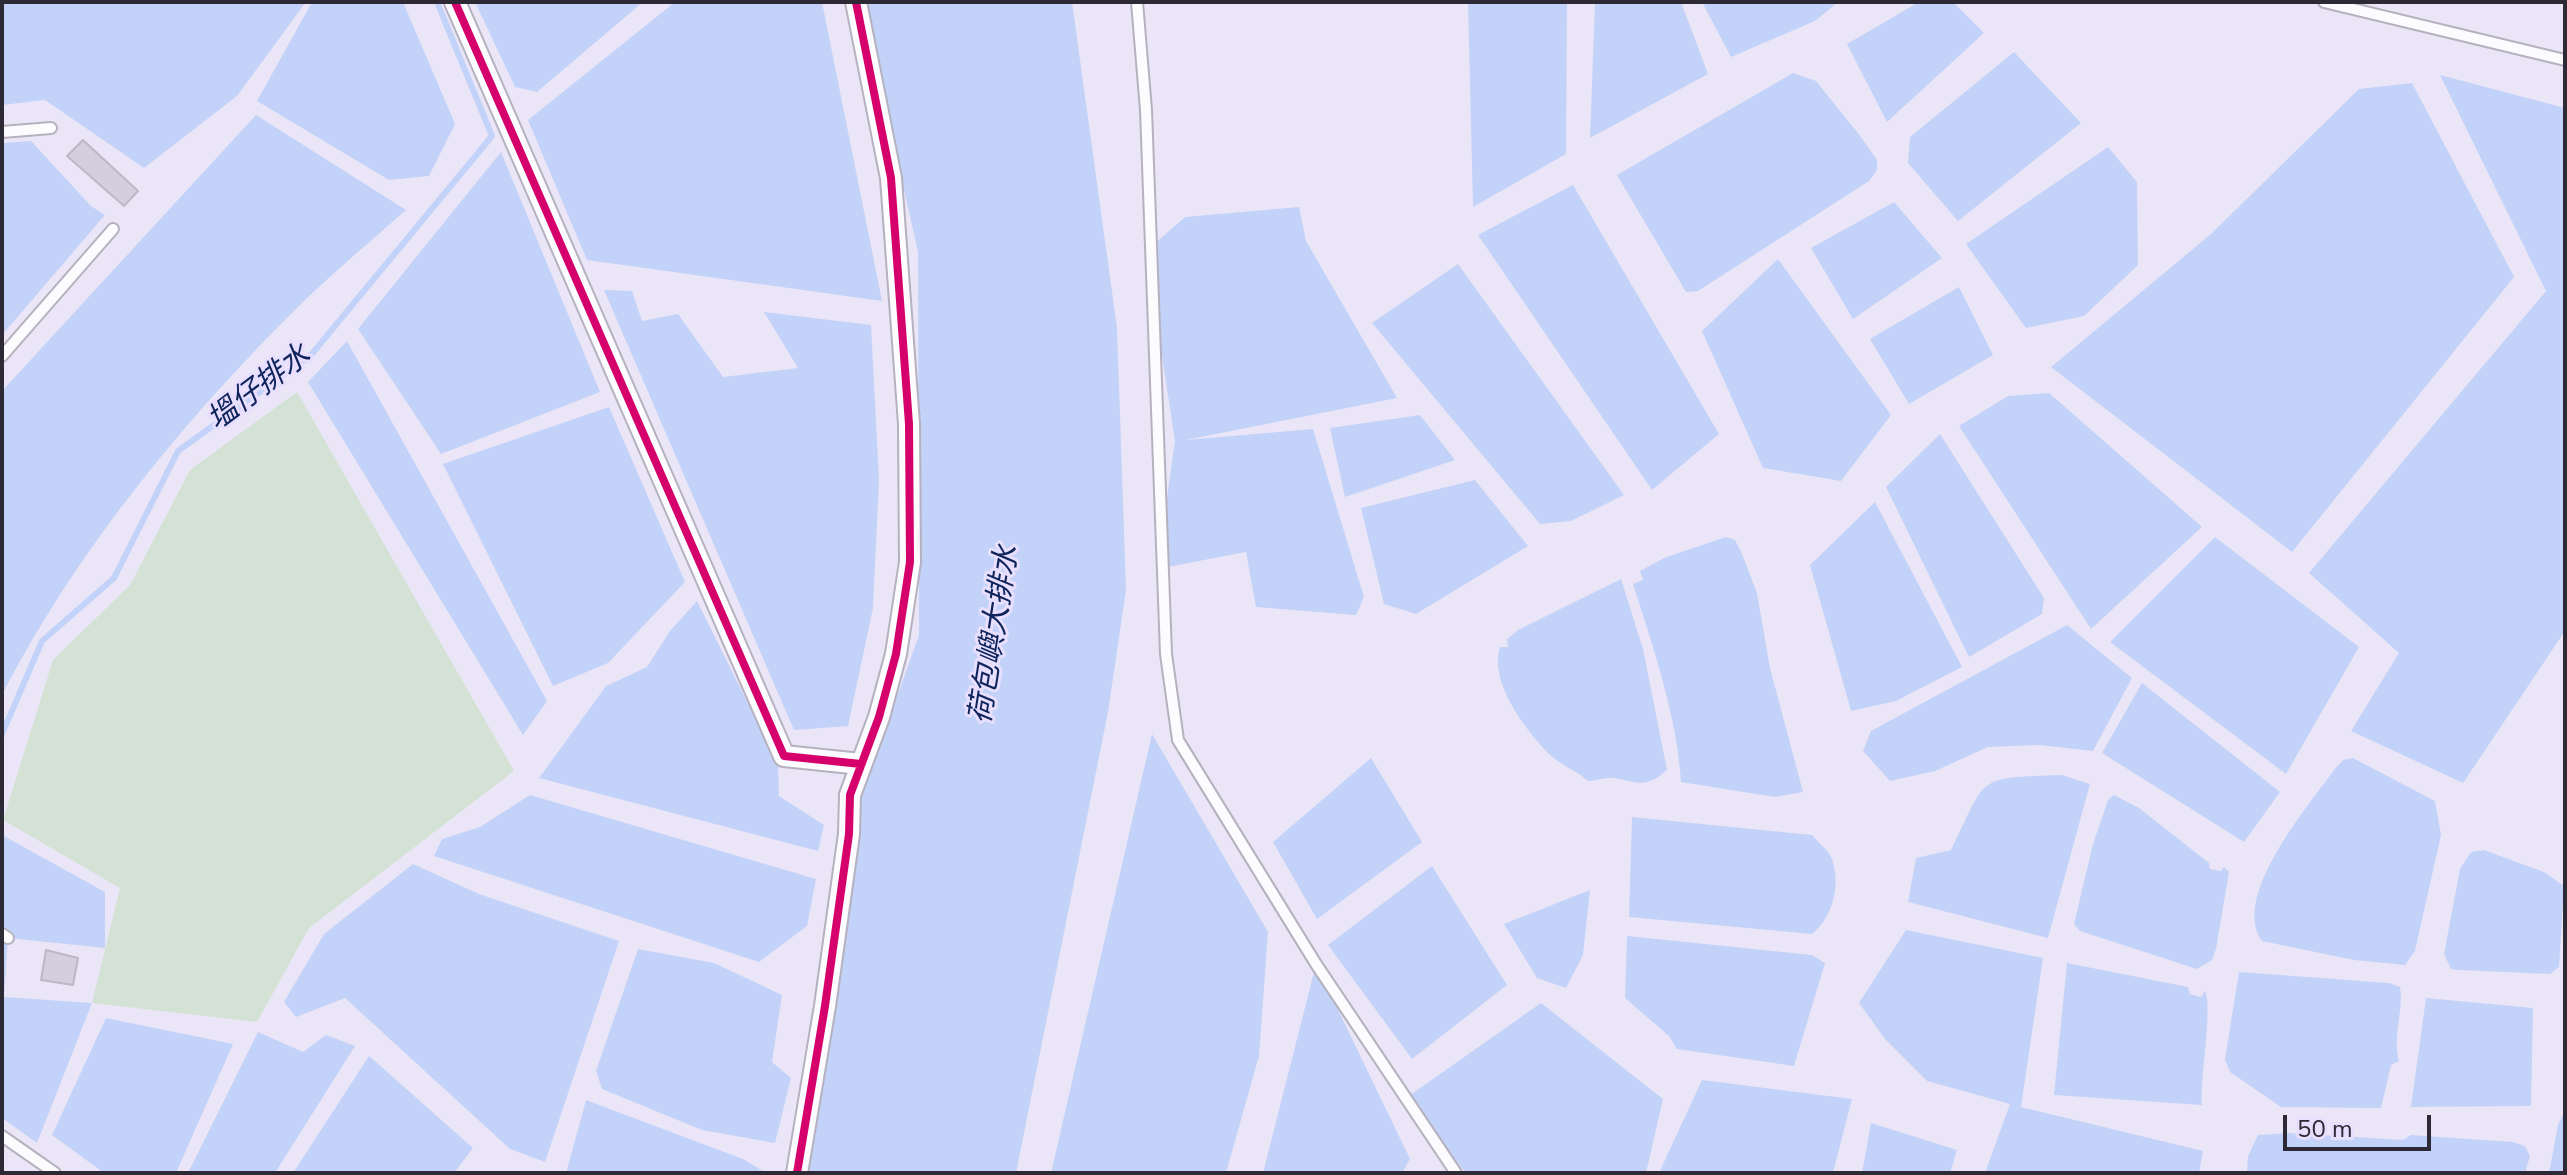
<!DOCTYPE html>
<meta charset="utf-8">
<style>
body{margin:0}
#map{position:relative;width:2567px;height:1175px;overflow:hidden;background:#ebe6f7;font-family:"Nunito Sans",sans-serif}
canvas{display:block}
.frame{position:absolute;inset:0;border:4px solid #2d2935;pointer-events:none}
.scale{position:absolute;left:2283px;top:1115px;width:148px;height:36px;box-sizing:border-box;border:4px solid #2d2935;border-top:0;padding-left:10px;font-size:24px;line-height:28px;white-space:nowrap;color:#2d2935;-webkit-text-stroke:6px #e8dffe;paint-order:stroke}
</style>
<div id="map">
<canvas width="2567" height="1175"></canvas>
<div class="frame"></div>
<div class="scale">50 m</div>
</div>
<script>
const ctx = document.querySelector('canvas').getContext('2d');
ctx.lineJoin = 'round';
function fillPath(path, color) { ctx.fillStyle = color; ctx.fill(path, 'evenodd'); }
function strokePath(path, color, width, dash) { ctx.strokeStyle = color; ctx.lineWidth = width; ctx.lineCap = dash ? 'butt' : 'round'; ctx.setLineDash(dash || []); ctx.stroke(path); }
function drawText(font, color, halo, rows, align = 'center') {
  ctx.font = font + ' "Nunito Sans","Noto Sans TC",sans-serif'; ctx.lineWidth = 6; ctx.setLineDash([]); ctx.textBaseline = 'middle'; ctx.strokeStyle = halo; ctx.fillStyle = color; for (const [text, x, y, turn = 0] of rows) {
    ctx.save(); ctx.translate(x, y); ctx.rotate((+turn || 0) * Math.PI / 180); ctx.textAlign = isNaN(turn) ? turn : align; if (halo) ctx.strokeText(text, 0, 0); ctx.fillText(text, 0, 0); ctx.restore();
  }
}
const green = new Path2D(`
 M 297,392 L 514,771 L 309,928 L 257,1022 L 92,1003 L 120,888 L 3,820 L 53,660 L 130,585 L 190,470 Z`);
const water = new Path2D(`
 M 2,2 L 306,2 L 237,96 L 144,168 L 45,100 L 2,105 Z
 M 312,2 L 403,2 L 455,124 L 429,176 L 389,180 L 257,101 Z
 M 475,2 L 643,2 L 537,92 L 515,87 Z
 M 675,2 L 822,2 L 882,301 L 587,260 L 528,120 Z
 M 862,2 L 1072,2 L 1117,328 L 1126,590 L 1108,712 L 1016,1173 L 805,1173 L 862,795 L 919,635 L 918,252 Z
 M 1468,2 L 1567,2 L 1566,154 L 1473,207 Z
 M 1595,2 L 1681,2 L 1708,74 L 1590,138 Z
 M 1702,2 L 1838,2 L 1815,21 L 1731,57 Z
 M 1919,2 L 1953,2 L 1984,33 L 1887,122 L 1847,44 Z
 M 2014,52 L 2081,123 L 1958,221 L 1908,163 L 1910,137 Z
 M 1793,73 L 1816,81 L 1861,137 L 1877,160 L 1877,170 L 1869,181 L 1698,291 L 1686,292 L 1617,175 Z
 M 2440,75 L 2565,108 L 2565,631 L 2463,783 L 2351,731 L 2399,653 L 2309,573 L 2546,291 Z
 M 2412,83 L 2514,277 L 2292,552 L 2051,367 L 2211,234 L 2359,89 Z
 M 256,115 L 406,210 C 371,241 335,271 301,304 C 187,416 75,552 2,695 L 2,391 Z
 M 31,141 L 91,206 L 105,215 L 2,335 L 2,143 Z
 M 2108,147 L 2137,182 L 2138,265 L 2084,316 L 2026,328 L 1966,244 Z
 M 501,152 L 600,392 L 441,454 L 358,329 Z
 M 1573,185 L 1719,434 L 1652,490 L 1478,235 Z
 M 1894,202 L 1942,258 L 1853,319 L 1811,248 Z
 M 1299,207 L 1306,241 L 1397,398 L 1186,440 L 1313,429 L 1364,597 L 1356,615 L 1256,607 L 1246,552 L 1157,569 L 1175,441 L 1146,251 L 1185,217 Z
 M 1778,259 L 1891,415 L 1841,481 L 1763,468 L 1702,331 Z
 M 1458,264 L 1624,495 L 1571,521 L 1540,524 L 1372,323 Z
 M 1959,287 L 1993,355 L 1909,404 L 1870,339 Z
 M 604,290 L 632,291 L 642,321 L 678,314 L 723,377 L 798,368 L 764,312 L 871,325 L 879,480 L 873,608 L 848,726 L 794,730 Z
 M 347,341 L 547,701 L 523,735 L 308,382 Z
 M 2049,393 L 2202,527 L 2091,629 L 1959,426 L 2008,396 Z
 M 609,407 L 685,582 L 608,663 L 553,686 L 443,464 Z
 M 1420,415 L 1455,460 L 1345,497 L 1330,428 Z
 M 1940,434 L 2044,598 L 2042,614 L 1969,657 L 1886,487 Z
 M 1475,480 L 1528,546 L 1416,614 L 1384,604 L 1361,508 Z
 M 1875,502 L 1962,667 L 1896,701 L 1851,711 L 1810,565 Z
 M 1726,537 L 1735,540 L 1742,554 L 1757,593 L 1770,668 L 1803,792 L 1775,797 L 1681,782 C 1677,716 1653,647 1633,584 L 1643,580 L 1640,571 L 1664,558 Z
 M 2215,537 L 2359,647 L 2286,774 L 2110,642 Z
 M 1621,579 L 1643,649 L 1667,770 C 1646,789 1637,782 1614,778 C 1606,777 1596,781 1588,781 C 1576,770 1558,764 1547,752 C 1525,728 1489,683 1500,647 L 1508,647 L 1507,639 L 1518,630 Z
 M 697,601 L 778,764 L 779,796 L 824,825 L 818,851 L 539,778 L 606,686 L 647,667 L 670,631 Z
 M 2067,625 L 2132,678 L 2093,751 L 2039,745 L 1988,747 L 1935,771 L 1890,781 L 1863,751 L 1871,731 Z
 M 2142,683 L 2280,792 L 2244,842 L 2102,753 Z
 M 1152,734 L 1268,932 L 1259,1056 L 1226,1173 L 1051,1173 Z
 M 1371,758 L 1422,842 L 1317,919 L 1273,842 Z
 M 2353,758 L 2435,801 L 2441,835 L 2415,951 L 2405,965 L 2354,960 L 2262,941 C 2230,897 2309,805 2334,770 L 2343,760 Z
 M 2062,775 L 2090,784 L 2048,938 L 1908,902 L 1916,858 L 1951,850 C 1988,776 1973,778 2062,775 Z
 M 530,795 L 816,879 L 807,926 L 759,962 L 434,856 L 442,839 L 480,827 Z
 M 2114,795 L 2139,808 L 2209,863 L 2210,869 L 2221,871 L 2224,867 L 2229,872 L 2216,949 L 2212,960 L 2197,969 L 2080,931 L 2074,924 L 2093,844 L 2108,800 Z
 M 1632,817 L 1812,835 C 1818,842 1829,851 1832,859 C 1841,885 1833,917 1812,934 L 1629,917 Z
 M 2,835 L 105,892 L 105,948 L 8,938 L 4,997 L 92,1003 L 37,1143 L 2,1118 Z
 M 2484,850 L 2544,872 L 2564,886 L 2559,967 L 2550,974 L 2460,970 L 2451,969 L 2444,954 L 2460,869 L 2471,852 Z
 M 413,864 L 479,894 L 619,941 L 545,1162 L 510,1149 L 345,998 L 296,1017 L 284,1002 L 324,934 Z
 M 1432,866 L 1507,985 L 1412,1059 L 1328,945 Z
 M 1590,890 L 1583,955 L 1566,988 L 1537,978 L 1504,924 Z
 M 1906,930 L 2043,958 L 2021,1107 L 2203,1151 L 2199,1173 L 1985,1173 L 2010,1104 L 1927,1081 L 1885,1039 L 1859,1003 Z
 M 1627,936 L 1812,955 L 1825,963 L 1794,1066 L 1677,1049 L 1669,1036 L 1625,998 Z
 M 638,949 L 714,963 L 782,995 L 772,1062 L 791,1078 L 775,1143 L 702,1130 L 602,1089 L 596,1071 Z
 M 2067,963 L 2188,987 L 2190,994 L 2201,997 L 2205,991 C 2213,1008 2200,1077 2202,1105 L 2054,1095 Z
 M 1316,964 L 1410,1159 L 1402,1173 L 1263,1173 Z
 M 2239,972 L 2389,983 L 2400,987 C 2404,1012 2392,1036 2399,1061 L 2391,1065 L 2381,1108 L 2281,1107 L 2230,1072 L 2225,1059 Z
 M 2426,998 L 2533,1008 L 2531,1106 L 2411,1107 Z
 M 1541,1003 L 1663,1099 L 1646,1173 L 1466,1173 L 1406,1098 Z
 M 106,1018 L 233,1044 L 176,1173 L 104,1173 L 52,1135 Z
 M 258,1032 L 303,1052 L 326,1035 L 355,1046 L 275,1173 L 188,1173 Z
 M 369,1056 L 473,1148 L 454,1173 L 293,1173 Z
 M 1702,1080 L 1852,1099 L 1833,1173 L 1659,1173 Z
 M 586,1100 L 743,1159 L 766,1173 L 566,1173 Z
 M 2565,1110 L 2565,1173 L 2549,1173 L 2558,1125 Z
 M 1871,1123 L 1957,1150 L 1950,1173 L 1862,1173 Z
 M 2289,1133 L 2403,1140 L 2411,1135 L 2513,1142 L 2525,1146 L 2530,1156 L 2525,1173 L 2247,1173 L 2248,1156 L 2258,1135 Z`);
const stream = new Path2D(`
 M 2,734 L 42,641 L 114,578 L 178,451 L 311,355 L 492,136 L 437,2`);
const building = new Path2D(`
 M 83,140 L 138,191 L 124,206 L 67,156 Z
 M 46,950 L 78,958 L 73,985 L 41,980 Z`);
const service = new Path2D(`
 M 1137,2 L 1146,110 L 1166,654 L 1178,740 L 1316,964 L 1456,1173
 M 2324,2 L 2565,60
 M 2,132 L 51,128
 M 2,356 L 113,229
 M 2,934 L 8,938
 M 2,1136 L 55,1173`);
const minor = new Path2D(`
 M 455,2 L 784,756 L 861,764
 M 797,1173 L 825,1006 L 849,834 L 850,795 L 879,717 L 896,654 L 910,562 L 909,424 L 891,178 L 856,2`);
const cycleway = new Path2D(`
 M 455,2 L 784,756 L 861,764
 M 797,1173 L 825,1006 L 849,834 L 850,795 L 879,717 L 896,654 L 910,562 L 909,424 L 891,178 L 856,2`);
const waterNames = [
 ["塭仔排水",260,389,-37],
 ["荷包嶼大排水",996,635,-81]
];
fillPath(green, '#d3e2d4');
fillPath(water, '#c3d2f8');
strokePath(stream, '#c3d2f8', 6);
fillPath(building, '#d4cedf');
strokePath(building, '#bcb8c5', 2);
strokePath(service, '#b5b1be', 14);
strokePath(minor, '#b5b1be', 24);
strokePath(service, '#fcfbfe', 10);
strokePath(minor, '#fcfbfe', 20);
strokePath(cycleway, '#d6006c', 8);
drawText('italic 30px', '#0f245a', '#e8dffe', waterNames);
</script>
